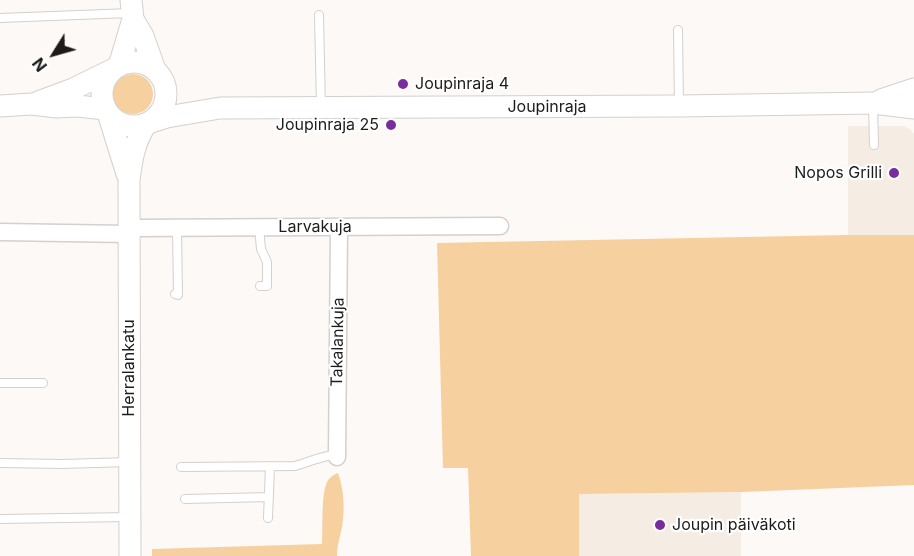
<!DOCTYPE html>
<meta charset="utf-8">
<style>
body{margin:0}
#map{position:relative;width:914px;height:556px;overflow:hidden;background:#fcf9f7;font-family:Inter,sans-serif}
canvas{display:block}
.north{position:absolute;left:24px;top:24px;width:60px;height:60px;-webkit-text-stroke:4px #fff;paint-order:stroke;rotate:233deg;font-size:16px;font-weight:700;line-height:24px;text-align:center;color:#1c1c1b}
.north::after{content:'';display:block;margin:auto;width:21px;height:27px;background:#1c1c1b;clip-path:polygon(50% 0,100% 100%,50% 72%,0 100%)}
</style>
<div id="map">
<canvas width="914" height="556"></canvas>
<div class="north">N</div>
</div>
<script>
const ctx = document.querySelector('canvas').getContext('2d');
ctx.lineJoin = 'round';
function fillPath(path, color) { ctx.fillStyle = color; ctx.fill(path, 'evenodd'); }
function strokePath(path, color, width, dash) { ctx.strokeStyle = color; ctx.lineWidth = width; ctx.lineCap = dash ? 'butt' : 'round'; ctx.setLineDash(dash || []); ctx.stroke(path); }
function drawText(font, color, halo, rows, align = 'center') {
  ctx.font = font + ' Inter,sans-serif'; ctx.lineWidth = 4.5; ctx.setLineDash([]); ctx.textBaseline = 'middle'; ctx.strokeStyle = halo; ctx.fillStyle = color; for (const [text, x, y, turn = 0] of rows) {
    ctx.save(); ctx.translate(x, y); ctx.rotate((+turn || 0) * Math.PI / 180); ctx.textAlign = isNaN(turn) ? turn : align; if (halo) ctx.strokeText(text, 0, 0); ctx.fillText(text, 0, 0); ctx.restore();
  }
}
const built = new Path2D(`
 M 848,126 L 904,126 L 911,130 L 914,134 L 914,235 L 848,235 Z
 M 741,492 L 741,556 L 579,556 L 578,494 Z`);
const green = new Path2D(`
 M113 94a20 20 0 1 1 40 0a20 20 0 1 1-40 0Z
 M 848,235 L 914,235 L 914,485 L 741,492 L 579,494 L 579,556 L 471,556 L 468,468 L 443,468 L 437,243 Z
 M 338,473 C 344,489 345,510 342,527 C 340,537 337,545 337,556 L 152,556 L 152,549 L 322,544 C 323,529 321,495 327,482 C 330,477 333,475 338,473 Z`);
const service = new Path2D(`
 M 319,15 L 321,108
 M 0,18 L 131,13
 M 678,30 L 679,105
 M 873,103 L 874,145
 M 259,227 L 261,249 L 267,262 L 267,286 L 260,286
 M 175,294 L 178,295 L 177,228
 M 0,383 L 43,383
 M 0,463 L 62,464 L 129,462
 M 181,467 L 295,466 C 309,462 322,456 337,454
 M 185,499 L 269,497
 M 268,518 L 270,466
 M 0,519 L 129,517`);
const minor = new Path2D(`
 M 129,228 L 500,226
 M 0,232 L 129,234
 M 337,457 L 339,227`);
const tertiary = new Path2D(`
 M 131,0 L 133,19 L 143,36 L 155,70
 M102 94a32 32 0 1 1 64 0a32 32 0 1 1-64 0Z
 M 119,66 L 133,19
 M 881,100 L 914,89
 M 38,102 L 73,89 L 114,69
 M 0,106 L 32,104 L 57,107 L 77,106 L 105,109
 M 108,113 L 127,174
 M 151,122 L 167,117 L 220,108 L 679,106 L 873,103 L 914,108
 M 130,556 L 129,180 C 132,158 134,143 146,124`);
const markers = [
 [403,84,6,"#792c9e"],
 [391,125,6,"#792c9e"],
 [894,173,6,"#792c9e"],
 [660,525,6,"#792c9e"]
];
const poiNames = [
 ["Joupinraja 4",415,84],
 ["Joupinraja 25",379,125,"right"],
 ["Nopos Grilli",882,173,"right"],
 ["Joupin päiväkoti",672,525]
];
const streetNames = [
 ["Joupinraja",547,107],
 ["Larvakuja",315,227],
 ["Takalankuja",338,342,-89],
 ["Herralankatu",129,368,-90]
];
fillPath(built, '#f5ede4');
fillPath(green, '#f6d09e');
strokePath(service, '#d3d0ce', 10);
strokePath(minor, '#d3d0ce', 19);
strokePath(tertiary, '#d3d0ce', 23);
strokePath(service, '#fff', 8);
strokePath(minor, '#fff', 16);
strokePath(tertiary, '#fff', 21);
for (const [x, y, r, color] of markers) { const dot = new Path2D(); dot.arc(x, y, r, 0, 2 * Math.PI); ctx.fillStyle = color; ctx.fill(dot); strokePath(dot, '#fff', 2); }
drawText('16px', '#1c1c1b', '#fff', poiNames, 'left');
drawText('16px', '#1c1c1b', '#fff', streetNames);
</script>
